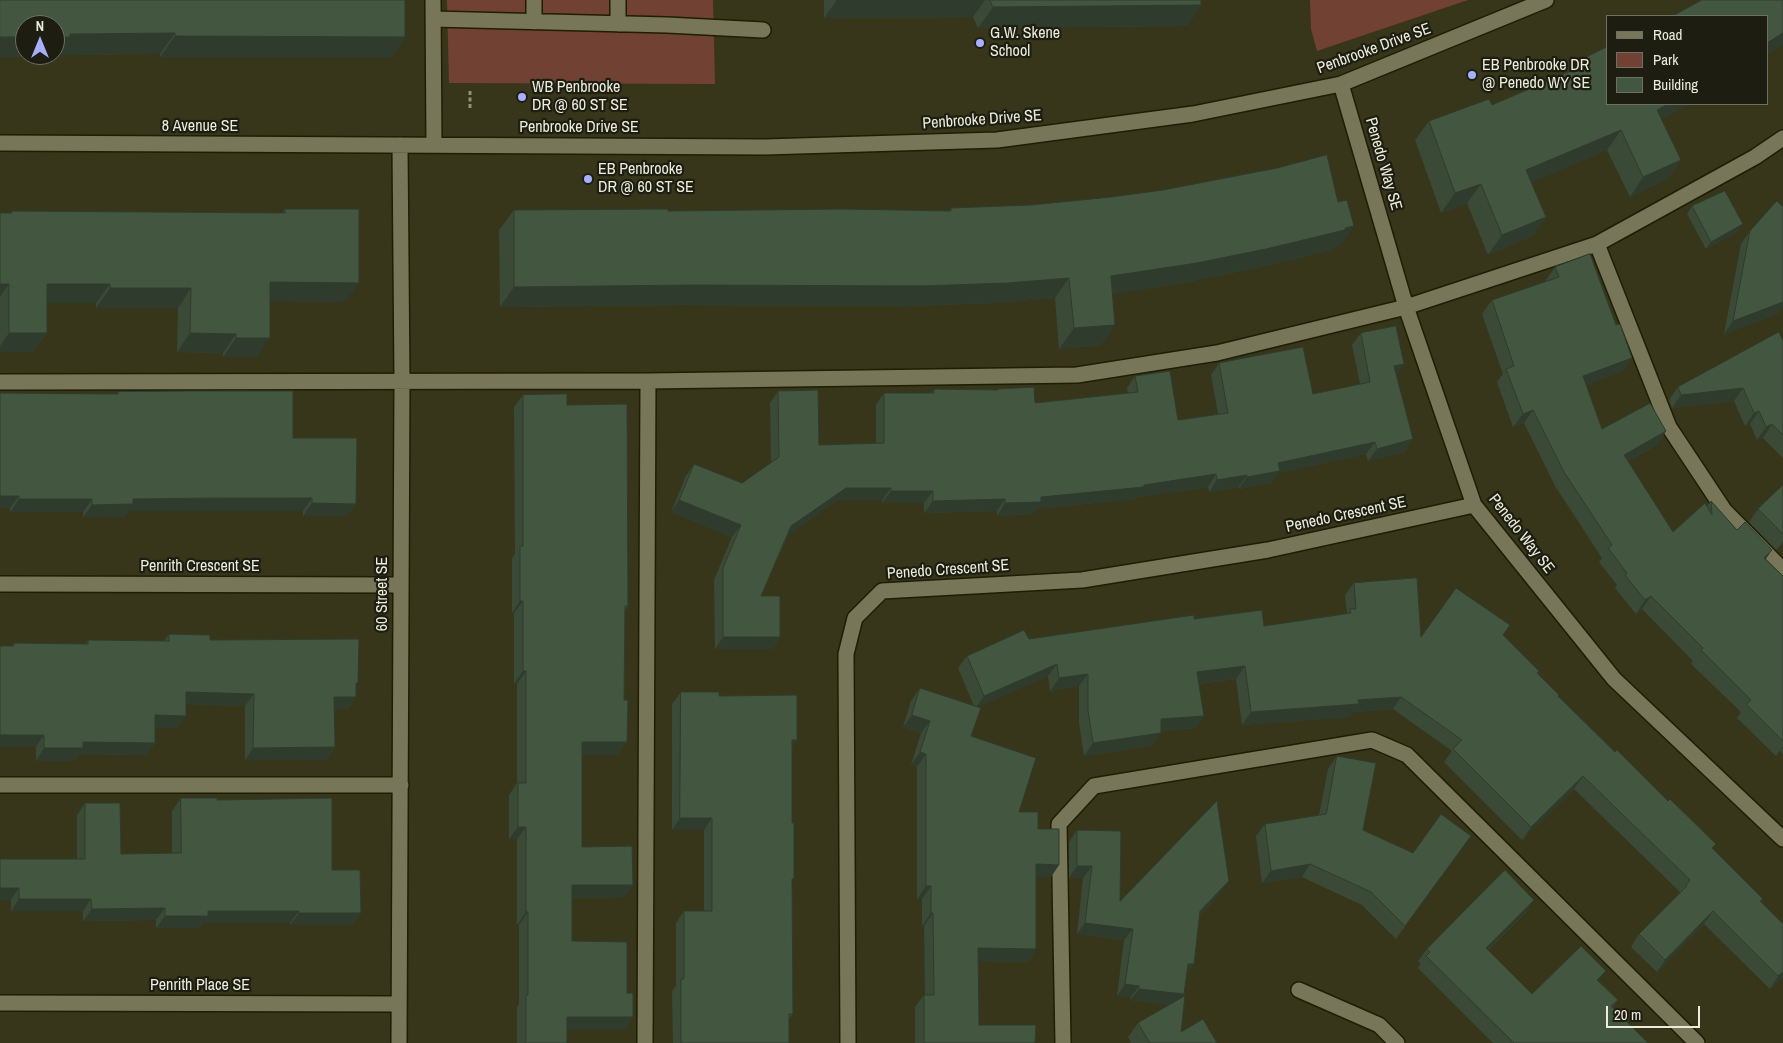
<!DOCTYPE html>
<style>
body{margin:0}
#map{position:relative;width:1783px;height:1043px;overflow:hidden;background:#37361b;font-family:"Archivo Narrow",sans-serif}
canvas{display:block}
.legend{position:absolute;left:1606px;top:15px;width:162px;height:90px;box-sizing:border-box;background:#1d1d11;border:1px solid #707062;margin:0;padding:6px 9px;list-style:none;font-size:15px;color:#ececdc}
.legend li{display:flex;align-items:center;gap:10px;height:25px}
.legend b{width:25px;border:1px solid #707062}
.north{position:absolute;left:15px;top:15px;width:50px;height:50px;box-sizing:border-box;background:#1d1d11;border:1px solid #707062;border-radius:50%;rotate:0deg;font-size:14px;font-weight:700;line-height:20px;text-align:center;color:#ececdc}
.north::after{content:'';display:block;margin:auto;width:18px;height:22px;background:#a7b0fc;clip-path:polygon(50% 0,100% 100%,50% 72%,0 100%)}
.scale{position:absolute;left:1606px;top:1006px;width:94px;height:22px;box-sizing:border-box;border:2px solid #ececdc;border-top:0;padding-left:6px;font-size:15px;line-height:18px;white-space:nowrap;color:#ececdc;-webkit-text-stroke:4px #1d1d11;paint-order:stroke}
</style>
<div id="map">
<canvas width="1783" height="1043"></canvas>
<ul class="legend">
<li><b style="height:6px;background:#777659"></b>Road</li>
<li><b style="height:14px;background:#714233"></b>Park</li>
<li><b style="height:14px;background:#435640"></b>Building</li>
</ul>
<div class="north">N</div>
<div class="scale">20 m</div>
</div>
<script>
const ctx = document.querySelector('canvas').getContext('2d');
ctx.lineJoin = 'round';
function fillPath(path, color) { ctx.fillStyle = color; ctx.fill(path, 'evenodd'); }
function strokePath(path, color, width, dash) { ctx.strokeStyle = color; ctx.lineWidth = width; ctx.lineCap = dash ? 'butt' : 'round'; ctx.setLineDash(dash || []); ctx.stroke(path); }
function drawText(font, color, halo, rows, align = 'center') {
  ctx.font = font + ' "Archivo Narrow",sans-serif'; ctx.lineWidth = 4.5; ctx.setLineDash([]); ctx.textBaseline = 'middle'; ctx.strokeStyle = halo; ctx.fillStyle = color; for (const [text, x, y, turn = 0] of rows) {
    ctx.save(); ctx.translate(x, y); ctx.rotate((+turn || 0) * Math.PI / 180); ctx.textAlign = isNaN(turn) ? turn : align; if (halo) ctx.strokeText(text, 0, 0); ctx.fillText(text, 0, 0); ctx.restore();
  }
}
const green = new Path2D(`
 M 447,0 L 713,0 L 715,84 L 449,83 Z
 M 1310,0 L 1468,0 L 1317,51 L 1311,29 Z`);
const path = new Path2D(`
 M 470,91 L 470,108`);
const minor = new Path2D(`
 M 433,0 L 434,145
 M 618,0 L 618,24
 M 433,19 L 667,25 L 763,30
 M 534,22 L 534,0
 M 1341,84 L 1406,307 L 1474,505 L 1614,679 L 1783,839
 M 0,143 L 765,147 L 997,140 L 1193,114 L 1341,84 L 1546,0
 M 1597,244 L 1669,427 L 1724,510 L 1783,570
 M 0,382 L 648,381 L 1077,375 L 1217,353 L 1406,307 L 1597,244 L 1755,157 L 1783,138
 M 0,584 L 400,585
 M 0,785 L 401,785
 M 1299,990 L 1379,1025 L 1397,1043
 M 0,1003 L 399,1004
 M 399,1043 L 402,381 L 400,145
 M 645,1043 L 648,381
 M 848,1043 L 846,654 L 855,618 L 882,591 L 1082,580 L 1268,550 L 1474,505
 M 1063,1043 L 1059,824 L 1094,786 L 1372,740 L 1407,755 L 1697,1043`);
const wall = new Path2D(`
 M 0,0 L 405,37 L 391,57 L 160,57 L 160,54 L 57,55 L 55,57 L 0,57 Z
 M 824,0 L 1201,0 L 1201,5 L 1187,26 L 978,28 L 973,17 L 824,18 Z
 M 1575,63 L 1607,104 L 1689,104 L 1661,119 L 1681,160 L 1667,179 L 1630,197 L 1607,150 L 1531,182 L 1546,217 L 1532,236 L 1488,255 L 1467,203 L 1441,213 L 1415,140 L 1429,121 L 1492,105 L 1570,71 Z
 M 1338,202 L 1354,226 L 1339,246 L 1332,248 L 1331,250 L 1251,269 L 1182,283 L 1112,294 L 1101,345 L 1059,349 L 1055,298 L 994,303 L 907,306 L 679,305 L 500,307 L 499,230 L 514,210 L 668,211 L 949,211 L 951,208 Z
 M 1692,206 L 1738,231 L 1706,249 L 1687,214 Z
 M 1783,207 L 1783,306 L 1777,314 L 1724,334 L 1741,244 L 1750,231 Z
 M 285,209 L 345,302 L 270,301 L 257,357 L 223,357 L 223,353 L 177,352 L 178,308 L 96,308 L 96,303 L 47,303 L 47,333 L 33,352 L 0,352 L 0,213 L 10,213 L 12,211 L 282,213 Z
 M 1555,267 L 1623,371 L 1586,385 L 1602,429 L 1666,431 L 1657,445 L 1628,461 L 1673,532 L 1707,506 L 1711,501 L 1737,530 L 1783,576 L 1783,754 L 1780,751 L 1776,756 L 1737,718 L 1741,712 L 1691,664 L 1693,661 L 1642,609 L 1636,614 L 1615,588 L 1617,585 L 1599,562 L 1602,558 L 1555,486 L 1524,423 L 1513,427 L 1497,382 L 1503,374 L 1482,314 L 1492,300 L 1546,281 L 1546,280 Z
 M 1361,333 L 1404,364 L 1396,375 L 1413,439 L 1404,452 L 1368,461 L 1366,454 L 1278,473 L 1271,483 L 1239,489 L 1239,487 L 1209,492 L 1208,487 L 1137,497 L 1135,499 L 1036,509 L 1033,514 L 997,516 L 997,511 L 924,513 L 924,503 L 882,503 L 882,500 L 837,500 L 788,535 L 761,596 L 780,637 L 772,649 L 715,649 L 714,580 L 732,537 L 671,512 L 686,476 L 694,464 L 742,483 L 771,463 L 770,403 L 778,391 L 819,445 L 876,444 L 876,405 L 884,393 L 931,393 L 934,389 L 997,390 L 998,389 L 1035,403 L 1128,393 L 1127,388 L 1135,376 L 1178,420 L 1218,414 L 1211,375 L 1219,363 L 1313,394 L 1360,384 L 1352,345 Z
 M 1783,341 L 1783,458 L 1763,438 L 1757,440 L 1750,424 L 1745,426 L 1734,401 L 1672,408 L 1669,400 L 1678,387 Z
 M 118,392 L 293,438 L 356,504 L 347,516 L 303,516 L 303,511 L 128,511 L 124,517 L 83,517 L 83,512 L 10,512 L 10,508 L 0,508 Z
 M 523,395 L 567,405 L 628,606 L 625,611 L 624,700 L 627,742 L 618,755 L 582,755 L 582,847 L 633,885 L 624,897 L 572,898 L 572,941 L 627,993 L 633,1017 L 625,1030 L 567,1030 L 567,1043 L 517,1043 L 517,1007 L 519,1004 L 519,925 L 517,925 L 517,839 L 509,839 L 509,795 L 517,783 L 517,684 L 514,684 L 514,613 L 512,613 L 512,558 L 515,554 L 514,407 Z
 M 1783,485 L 1783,543 L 1776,550 L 1749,522 L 1758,509 Z
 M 1354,583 L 1421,637 L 1503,635 L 1539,671 L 1538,673 L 1558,696 L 1712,849 L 1761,901 L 1783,976 L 1770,989 L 1704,924 L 1657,972 L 1631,947 L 1639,934 L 1680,892 L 1574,789 L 1522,840 L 1444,762 L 1452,751 L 1393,709 L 1353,712 L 1350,717 L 1242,725 L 1236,679 L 1199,684 L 1204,716 L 1195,728 L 1161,731 L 1161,733 L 1152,746 L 1084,756 L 1079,723 L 1079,686 L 1050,691 L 1048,676 L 977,707 L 971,736 L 1019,812 L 1038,829 L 1051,877 L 1036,877 L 1036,949 L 1028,962 L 978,961 L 979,1025 L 1035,1043 L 915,1043 L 915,1007 L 924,995 L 925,995 L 924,926 L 922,926 L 922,899 L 917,899 L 917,767 L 911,765 L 921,733 L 903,727 L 911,701 L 920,688 L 974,706 L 958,668 L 967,656 L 1029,639 L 1194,619 L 1264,626 L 1347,614 L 1345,595 Z
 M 169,634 L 210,640 L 356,686 L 356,697 L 347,709 L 334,709 L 335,747 L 326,760 L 245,760 L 245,706 L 186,704 L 177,728 L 155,728 L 155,743 L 146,755 L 79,754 L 74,761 L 36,761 L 36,747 L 0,747 L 0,646 L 12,646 L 14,643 L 85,644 L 88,640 L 164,641 Z
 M 681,692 L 792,747 L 792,883 L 793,1014 L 789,1019 L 789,1043 L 673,1043 L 672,991 L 676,986 L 676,923 L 684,911 L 704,911 L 704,830 L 672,830 L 672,704 Z
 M 1337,756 L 1363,830 L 1413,853 L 1462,848 L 1396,939 L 1362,905 L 1302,877 L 1262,883 L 1256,836 L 1265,824 L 1319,815 L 1328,769 Z
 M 181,798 L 217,800 L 332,870 L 361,913 L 352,925 L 290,925 L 290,923 L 203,923 L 199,928 L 156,928 L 156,920 L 83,921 L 83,911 L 11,911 L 11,900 L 0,900 L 0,859 L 77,859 L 77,815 L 85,803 L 121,854 L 172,853 L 172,811 Z
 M 1077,830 L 1120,901 L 1221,892 L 1200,915 L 1194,964 L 1186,975 L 1184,994 L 1181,999 L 1181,1032 L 1217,1043 L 1131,1043 L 1128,1037 L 1138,1023 L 1170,1005 L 1130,1000 L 1131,997 L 1117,996 L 1124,940 L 1077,934 L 1083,878 L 1069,878 L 1069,842 Z
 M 1526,912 L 1488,950 L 1532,994 L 1599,981 L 1618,1000 L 1612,1008 L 1648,1043 L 1493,1043 L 1418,968 L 1421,964 L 1418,961 L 1427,949 Z`);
const shadedWall = new Path2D(`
 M 837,0 L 985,0 L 973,17 L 824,18 Z
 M 1201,5 L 1187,26 L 978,28 L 993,7 Z
 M 175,33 L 160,54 L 57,55 L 55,57 L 0,57 L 0,37 L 25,37 L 25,55 L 55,55 L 55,37 L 70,34 Z
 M 1783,33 L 1783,45 L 1767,54 L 1767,43 Z
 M 175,36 L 405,37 L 391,57 L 160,57 Z
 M 1668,104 L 1689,104 L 1643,130 L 1657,110 Z
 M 1621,130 L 1607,150 L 1513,190 L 1526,170 Z
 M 1681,160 L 1667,179 L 1630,197 L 1643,177 Z
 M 1481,184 L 1467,203 L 1441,213 L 1455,193 Z
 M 1546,217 L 1532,236 L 1488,255 L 1502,235 Z
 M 1743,224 L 1738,231 L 1706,249 L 1711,242 Z
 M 1354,226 L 1339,246 L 1332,248 L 1331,250 L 1251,269 L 1182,283 L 1097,297 L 1111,276 Z
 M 1069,278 L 1055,298 L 994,303 L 907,306 L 679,305 L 500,307 L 514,287 Z
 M 270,282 L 359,283 L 345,302 L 257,301 Z
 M 0,284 L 9,284 L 0,297 Z
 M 47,284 L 110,284 L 96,303 L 33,303 Z
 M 110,288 L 191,288 L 178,308 L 96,308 Z
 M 1783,302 L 1783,306 L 1777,314 L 1724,334 L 1733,321 Z
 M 1115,325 L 1101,345 L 1059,349 L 1074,328 Z
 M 9,333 L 47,333 L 33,352 L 0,352 L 0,346 Z
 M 190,333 L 236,334 L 223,353 L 177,352 Z
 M 236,338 L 270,338 L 257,357 L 223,357 Z
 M 1632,358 L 1623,371 L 1574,390 L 1583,376 Z
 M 1404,364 L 1395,377 L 1394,366 Z
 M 1743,388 L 1734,401 L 1672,408 L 1681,395 Z
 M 1533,410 L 1524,423 L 1513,427 L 1523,414 Z
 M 1759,411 L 1750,424 L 1745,426 L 1754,413 Z
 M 1772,424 L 1763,438 L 1757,440 L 1766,427 Z
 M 1666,431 L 1657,445 L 1614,468 L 1624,455 Z
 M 1413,439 L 1404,452 L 1368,461 L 1377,449 Z
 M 1375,442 L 1366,454 L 1278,473 L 1271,483 L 1239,489 L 1247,477 L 1278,463 Z
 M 1216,474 L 1208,487 L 1137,497 L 1135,499 L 1036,509 L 1033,514 L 997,516 L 1005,503 L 1041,497 L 1144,485 Z
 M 1247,475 L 1239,487 L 1209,492 L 1217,480 Z
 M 846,488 L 891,488 L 882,500 L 837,500 L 783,539 L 791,526 Z
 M 891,491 L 933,491 L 924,503 L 882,503 Z
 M 0,496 L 19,496 L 10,508 L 0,508 Z
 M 312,498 L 303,511 L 128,511 L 124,517 L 83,517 L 92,505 L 133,499 Z
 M 19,499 L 92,499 L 83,512 L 10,512 Z
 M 1005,499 L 997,511 L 924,513 L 933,501 Z
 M 679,500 L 741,525 L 732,537 L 671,512 Z
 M 312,503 L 356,504 L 347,516 L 303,516 Z
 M 1783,541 L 1783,543 L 1776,550 Z
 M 1772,550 L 1763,563 L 1764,558 Z
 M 1651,596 L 1642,609 L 1636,614 L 1645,600 Z
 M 520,601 L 523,601 L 514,613 L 512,613 Z
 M 723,637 L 780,637 L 772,649 L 715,649 Z
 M 1057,664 L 1048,676 L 975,708 L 984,696 Z
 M 1245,666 L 1236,679 L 1188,685 L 1197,672 Z
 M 523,671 L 526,671 L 517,684 L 514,684 Z
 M 1088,674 L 1079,686 L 1050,691 L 1059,678 Z
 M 186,692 L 254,694 L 245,706 L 177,704 Z
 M 334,697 L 356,697 L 347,709 L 326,709 Z
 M 1401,697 L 1393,709 L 1353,712 L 1350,717 L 1242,725 L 1251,712 L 1358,700 Z
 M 155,715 L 186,716 L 177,728 L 146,728 Z
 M 912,715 L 930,721 L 921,733 L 903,727 Z
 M 1204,716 L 1195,728 L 1153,732 L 1161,719 Z
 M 1161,733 L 1152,746 L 1084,756 L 1093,743 Z
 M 0,735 L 44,735 L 36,747 L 0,747 Z
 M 792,740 L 797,740 L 789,752 Z
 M 83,742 L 155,743 L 146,755 L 79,754 L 74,761 L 36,761 L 44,748 Z
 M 582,742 L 627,742 L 618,755 L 573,755 Z
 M 1783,746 L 1783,748 L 1776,756 Z
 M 335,747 L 326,760 L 245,760 L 253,748 Z
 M 920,752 L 926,754 L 917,767 L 911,765 Z
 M 1583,776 L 1574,789 L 1522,840 L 1531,827 Z
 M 680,818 L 712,818 L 704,830 L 672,830 Z
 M 518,827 L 526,827 L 517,839 L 509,839 Z
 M 1036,864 L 1059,865 L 1051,877 L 1028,877 Z
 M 1310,864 L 1302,877 L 1262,883 L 1271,871 Z
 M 1077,866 L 1092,866 L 1083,878 L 1069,878 Z
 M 1229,881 L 1221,892 L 1192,923 L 1200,911 Z
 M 572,885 L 633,885 L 624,897 L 563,898 Z
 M 926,886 L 931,886 L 922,899 L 917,899 Z
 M 0,888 L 19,888 L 11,900 L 0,900 Z
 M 19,899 L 91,899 L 83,911 L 11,911 Z
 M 1534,900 L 1526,912 L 1477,960 L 1486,948 Z
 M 165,908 L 156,920 L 83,921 L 92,909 Z
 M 208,911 L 299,911 L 290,923 L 203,923 L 199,928 L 156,928 L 165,916 Z
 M 1713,911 L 1704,924 L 1657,972 L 1665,960 Z
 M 526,912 L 528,912 L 519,925 L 517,925 Z
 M 299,913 L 361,913 L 352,925 L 290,925 Z
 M 931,913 L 933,913 L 924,926 L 922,926 Z
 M 1085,923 L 1133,929 L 1124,940 L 1077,934 Z
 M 978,948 L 1036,949 L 1028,962 L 969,961 Z
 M 1188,964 L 1194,964 L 1185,976 Z
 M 1606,971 L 1597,983 L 1597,980 Z
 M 1783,972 L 1783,976 L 1770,989 L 1778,976 Z
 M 1125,984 L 1139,986 L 1131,997 L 1117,996 Z
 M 1139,989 L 1184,994 L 1176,1006 L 1130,1000 Z
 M 567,1017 L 633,1017 L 625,1030 L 558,1030 Z`);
const building = new Path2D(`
 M 0,0 L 405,0 L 405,37 L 175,36 L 175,33 L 70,34 L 70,37 L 55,37 L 55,25 L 25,25 L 25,37 L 0,37 Z
 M 990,0 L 1201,0 L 1201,5 L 993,7 Z
 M 1702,0 L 1783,0 L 1783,33 L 1767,43 L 1767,16 L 1673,16 Z
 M 1607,47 L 1607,104 L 1668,104 L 1657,110 L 1681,160 L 1643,177 L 1621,130 L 1526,170 L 1546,217 L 1502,235 L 1481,184 L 1455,193 L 1429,121 L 1489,99 L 1492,105 L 1578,68 L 1575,63 Z
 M 1327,155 L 1338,202 L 1347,200 L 1354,226 L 1345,228 L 1345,230 L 1266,249 L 1197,263 L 1111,276 L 1115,325 L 1074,328 L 1069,278 L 1008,283 L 922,286 L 694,285 L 514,287 L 514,210 L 668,209 L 668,211 L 844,209 L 951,211 L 951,208 L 1031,205 L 1111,197 L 1163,190 L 1277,168 Z
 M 1725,191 L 1743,224 L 1711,242 L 1692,206 Z
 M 1777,201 L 1783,207 L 1783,302 L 1733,321 L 1750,231 Z
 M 285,209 L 359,209 L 359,283 L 270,282 L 270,338 L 236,338 L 236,334 L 190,333 L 191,288 L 110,288 L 110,284 L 47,284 L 47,333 L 9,333 L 9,284 L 0,284 L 0,213 L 12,213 L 12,211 L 285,213 Z
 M 1590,254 L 1616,325 L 1620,324 L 1632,358 L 1583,376 L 1602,429 L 1650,403 L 1666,431 L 1624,455 L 1673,532 L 1705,503 L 1712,515 L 1711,501 L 1737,530 L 1745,522 L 1772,550 L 1764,558 L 1783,576 L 1783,741 L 1746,704 L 1751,700 L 1701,650 L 1703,648 L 1651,596 L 1645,600 L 1625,575 L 1627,573 L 1608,548 L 1612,545 L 1564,472 L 1533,410 L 1523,414 L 1506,369 L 1514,366 L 1492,300 L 1559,277 L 1555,267 Z
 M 1396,326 L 1404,364 L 1394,366 L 1413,439 L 1377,449 L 1375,442 L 1278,463 L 1280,471 L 1247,477 L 1247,475 L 1217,480 L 1216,474 L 1144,485 L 1144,487 L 1041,497 L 1041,502 L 1005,503 L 1005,499 L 933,501 L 933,491 L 891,491 L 891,488 L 846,488 L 791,526 L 761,596 L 780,596 L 780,637 L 723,637 L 723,568 L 741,525 L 679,500 L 694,464 L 742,483 L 779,457 L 778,391 L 818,390 L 819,445 L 884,443 L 884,393 L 934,393 L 934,389 L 998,390 L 998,389 L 1034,387 L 1035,403 L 1138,392 L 1135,376 L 1170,371 L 1178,420 L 1228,413 L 1219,363 L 1239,359 L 1303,347 L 1313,394 L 1370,382 L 1361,333 Z
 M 1779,332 L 1783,341 L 1783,435 L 1772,424 L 1766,427 L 1759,411 L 1754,413 L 1743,388 L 1681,395 L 1678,387 Z
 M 186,391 L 293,391 L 293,438 L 357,438 L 356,504 L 312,503 L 312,498 L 215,498 L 133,499 L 133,504 L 92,505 L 92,499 L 19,499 L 19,496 L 0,496 L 0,393 L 118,394 L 118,392 Z
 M 567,394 L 567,405 L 627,404 L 628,606 L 625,606 L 624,700 L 628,700 L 627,742 L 582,742 L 582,847 L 632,846 L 633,885 L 572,885 L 572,941 L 627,942 L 627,993 L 633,993 L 633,1017 L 567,1017 L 567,1043 L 526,1043 L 526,995 L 528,995 L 528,912 L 526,912 L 526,827 L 518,827 L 518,783 L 526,783 L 526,671 L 523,671 L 523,601 L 520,601 L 520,546 L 523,546 L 523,395 Z
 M 1783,485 L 1783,534 L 1758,509 Z
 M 1417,578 L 1421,637 L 1456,588 L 1510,625 L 1503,635 L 1539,671 L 1537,673 L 1559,695 L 1558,696 L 1615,752 L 1617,750 L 1668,801 L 1670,799 L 1716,844 L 1712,848 L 1763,899 L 1760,901 L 1783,924 L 1783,972 L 1778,976 L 1713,911 L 1665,960 L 1639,934 L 1687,886 L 1686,885 L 1690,880 L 1583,776 L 1531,827 L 1453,749 L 1462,740 L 1401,697 L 1358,700 L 1359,704 L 1251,712 L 1245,666 L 1197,672 L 1204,716 L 1161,719 L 1161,733 L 1093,743 L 1088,710 L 1088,674 L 1059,678 L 1057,664 L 984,696 L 967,656 L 1024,630 L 1029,639 L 1194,615 L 1194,619 L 1262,610 L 1264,626 L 1351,613 L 1350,609 L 1356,609 L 1354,583 Z
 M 169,634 L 210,635 L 210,640 L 359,639 L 358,683 L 356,683 L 356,697 L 334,697 L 335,747 L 253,748 L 254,694 L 186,692 L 186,716 L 155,715 L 155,743 L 83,742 L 83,748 L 44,748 L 44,735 L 0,735 L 0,646 L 14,646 L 14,643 L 88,644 L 88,640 L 169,641 Z
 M 920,688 L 981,708 L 971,736 L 1036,758 L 1019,812 L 1038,812 L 1038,829 L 1059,829 L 1059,865 L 1036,864 L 1036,949 L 978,948 L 979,1025 L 1036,1025 L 1035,1043 L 924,1043 L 924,995 L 934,995 L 933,913 L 931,913 L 931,886 L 926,886 L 926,754 L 920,752 L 930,721 L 912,715 Z
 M 681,692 L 719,692 L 719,696 L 797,695 L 797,740 L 792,740 L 792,823 L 794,823 L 794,879 L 792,879 L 793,1014 L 789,1014 L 789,1043 L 681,1043 L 681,979 L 684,979 L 684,911 L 712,911 L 712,818 L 680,818 Z
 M 1337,756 L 1376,763 L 1363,830 L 1413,853 L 1441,814 L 1471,836 L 1405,926 L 1371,892 L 1310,864 L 1271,871 L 1265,824 L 1326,814 Z
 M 181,798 L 217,798 L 217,800 L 332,798 L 332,870 L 360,870 L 361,913 L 299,913 L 299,911 L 208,911 L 208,916 L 165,916 L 165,908 L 92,909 L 91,899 L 19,899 L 19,888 L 0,888 L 0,859 L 85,859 L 85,803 L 120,803 L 121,854 L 181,853 Z
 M 1217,801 L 1229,881 L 1200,911 L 1194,964 L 1188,964 L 1184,994 L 1139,989 L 1139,986 L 1125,984 L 1133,929 L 1085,923 L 1092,866 L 1077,866 L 1077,830 L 1121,831 L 1120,901 Z
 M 1505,870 L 1534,900 L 1486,948 L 1532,994 L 1581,946 L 1606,971 L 1597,980 L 1618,1000 L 1611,1006 L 1648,1043 L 1514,1043 L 1426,956 L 1430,952 L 1427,949 Z
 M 1185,996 L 1181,1032 L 1203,1019 L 1217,1043 L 1150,1043 L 1138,1023 Z`);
const markers = [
 [980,43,5,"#a7b0fc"],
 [1472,75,5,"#a7b0fc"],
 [522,97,5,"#a7b0fc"],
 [588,179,5,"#a7b0fc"]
];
const poiNames = [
 ["G.W. Skene",990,34],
 ["School",990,52],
 ["EB Penbrooke DR",1482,66],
 ["@ Penedo WY SE",1482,84],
 ["WB Penbrooke",532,88],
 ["DR @ 60 ST SE",532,106],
 ["EB Penbrooke",598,170],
 ["DR @ 60 ST SE",598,188]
];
const streetNames = [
 ["Penbrooke Drive SE",1374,49,-20],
 ["Penbrooke Drive SE",982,120,-4],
 ["8 Avenue SE",200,127],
 ["Penbrooke Drive SE",579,128],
 ["Penedo Way SE",1383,164,74],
 ["Penedo Crescent SE",1346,515,-12],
 ["Penedo Way SE",1521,534,52],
 ["Penrith Crescent SE",200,567],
 ["Penedo Crescent SE",948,570,-4],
 ["60 Street SE",383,594,-90],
 ["Penrith Place SE",200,986]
];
fillPath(green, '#714233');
strokePath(minor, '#1f1d04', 18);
strokePath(path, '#91907b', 3, [4, 2.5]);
strokePath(minor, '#777659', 15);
fillPath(wall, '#3a4a37');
fillPath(shadedWall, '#2f3c2d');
fillPath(building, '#435640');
strokePath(building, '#2f3c2d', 1);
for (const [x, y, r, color] of markers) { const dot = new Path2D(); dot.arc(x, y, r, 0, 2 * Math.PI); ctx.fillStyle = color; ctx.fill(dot); strokePath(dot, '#1d1d11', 2); }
drawText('16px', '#ececdc', '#1d1d11', poiNames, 'left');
drawText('16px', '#ececdc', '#1d1d11', streetNames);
</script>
